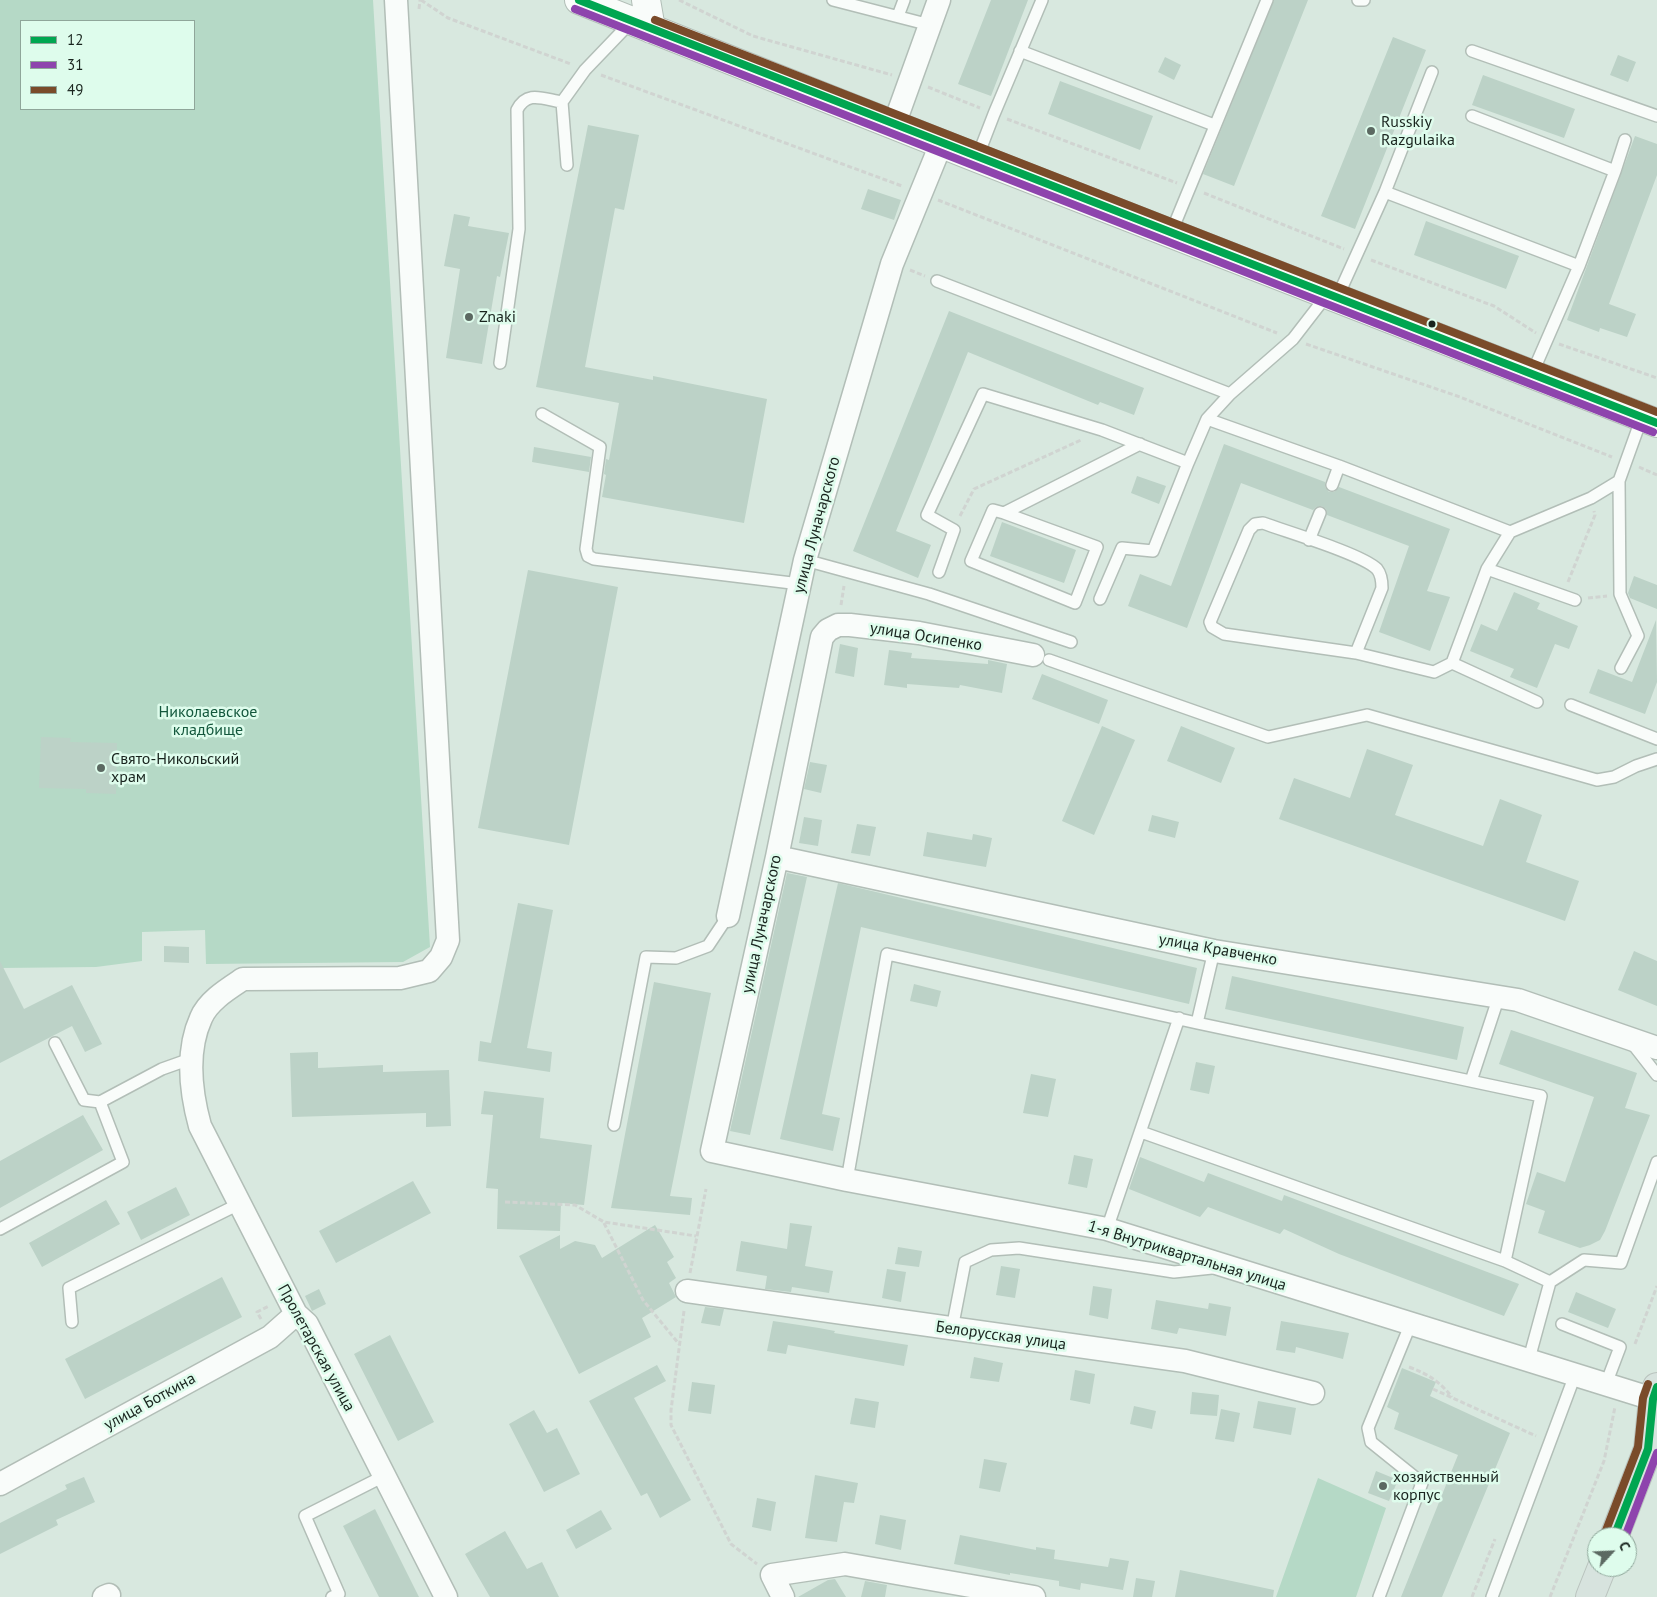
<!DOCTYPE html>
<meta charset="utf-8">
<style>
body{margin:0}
#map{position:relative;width:1657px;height:1597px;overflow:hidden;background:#d8e8df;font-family:"PT Sans",sans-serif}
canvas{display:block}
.legend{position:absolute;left:20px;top:20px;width:175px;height:90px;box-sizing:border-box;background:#defcec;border:1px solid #8fa69a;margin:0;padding:6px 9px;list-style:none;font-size:15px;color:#19241e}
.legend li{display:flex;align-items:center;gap:10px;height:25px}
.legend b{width:25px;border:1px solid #8fa69a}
.north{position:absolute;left:1587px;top:1527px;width:50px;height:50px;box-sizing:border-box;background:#defcec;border:1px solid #8fa69a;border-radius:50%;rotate:65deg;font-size:14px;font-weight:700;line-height:20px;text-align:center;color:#19241e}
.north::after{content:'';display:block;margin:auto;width:18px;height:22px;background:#5c6962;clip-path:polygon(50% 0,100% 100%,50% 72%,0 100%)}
</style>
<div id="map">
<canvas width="1657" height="1597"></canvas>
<ul class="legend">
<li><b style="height:6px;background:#00a651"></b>12</li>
<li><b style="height:6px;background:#8e44ad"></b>31</li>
<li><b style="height:6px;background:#7a4b2a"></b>49</li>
</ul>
<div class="north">С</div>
</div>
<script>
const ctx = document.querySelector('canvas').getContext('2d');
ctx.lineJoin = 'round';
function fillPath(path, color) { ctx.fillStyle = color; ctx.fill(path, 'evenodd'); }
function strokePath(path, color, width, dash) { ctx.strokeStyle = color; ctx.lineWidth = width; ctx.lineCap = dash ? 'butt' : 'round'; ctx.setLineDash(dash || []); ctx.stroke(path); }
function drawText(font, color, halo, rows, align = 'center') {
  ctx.font = font + ' "PT Sans",sans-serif'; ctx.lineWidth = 5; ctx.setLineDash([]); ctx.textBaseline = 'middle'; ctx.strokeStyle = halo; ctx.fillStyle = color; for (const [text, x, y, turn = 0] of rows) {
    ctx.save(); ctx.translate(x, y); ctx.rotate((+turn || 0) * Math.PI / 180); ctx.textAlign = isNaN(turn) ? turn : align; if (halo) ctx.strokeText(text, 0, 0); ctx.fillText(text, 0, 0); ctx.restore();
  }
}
const green = new Path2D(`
 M 0,0 L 373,0 L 430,947 L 403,962 L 206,964 L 205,930 L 142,932 L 142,961 L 96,967 L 0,968 ZM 21,21 L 194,21 L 194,109 L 21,109 Z
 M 1318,1478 L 1386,1508 L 1356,1597 L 1276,1597 Z`);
const building = new Path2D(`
 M 991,0 L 1028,0 L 991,96 L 958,84 Z
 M 1274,0 L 1308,0 L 1234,186 L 1203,174 Z
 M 1393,37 L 1426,50 L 1355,229 L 1321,216 Z
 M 1618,55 L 1636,62 L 1628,82 L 1610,75 Z
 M 1165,57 L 1181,65 L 1174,80 L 1158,72 Z
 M 1483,75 L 1575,109 L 1564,138 L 1472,105 Z
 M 1060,81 L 1153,116 L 1140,150 L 1048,114 Z
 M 588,125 L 639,135 L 624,210 L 615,208 L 585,367 L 653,380 L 653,376 L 767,399 L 744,523 L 602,497 L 606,475 L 604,474 L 606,459 L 609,460 L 619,403 L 536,387 Z
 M 1635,136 L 1657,144 L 1657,175 L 1609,304 L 1636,314 L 1627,337 L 1600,328 L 1599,332 L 1567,320 Z
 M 868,189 L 901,200 L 894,220 L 861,209 Z
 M 454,214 L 470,217 L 468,226 L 509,233 L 500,277 L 497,276 L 482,364 L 446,358 L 460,269 L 444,266 Z
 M 1426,221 L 1519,256 L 1506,289 L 1414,255 Z
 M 949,311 L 1144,388 L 1134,415 L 1100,402 L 1098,405 L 968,352 L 896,531 L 931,545 L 918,578 L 853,551 Z
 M 1224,444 L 1325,482 L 1325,487 L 1329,492 L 1334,492 L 1339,487 L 1450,529 L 1427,591 L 1450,597 L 1430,651 L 1379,632 L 1409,546 L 1327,515 L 1326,509 L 1322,506 L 1316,507 L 1313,510 L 1241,483 L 1187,628 L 1128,606 L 1140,574 L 1171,586 Z
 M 534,447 L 591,457 L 589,472 L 532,462 Z
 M 1137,476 L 1166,486 L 1159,504 L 1131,493 Z
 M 1002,522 L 1076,550 L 1064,583 L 990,556 Z
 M 528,570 L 618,587 L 569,845 L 478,828 Z
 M 1634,576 L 1657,585 L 1657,609 L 1630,598 L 1628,593 Z
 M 1514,592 L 1540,603 L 1537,609 L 1578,626 L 1569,649 L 1555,644 L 1537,688 L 1510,677 L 1514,669 L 1470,651 L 1481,624 L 1497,631 Z
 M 1656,620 L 1657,682 L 1645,714 L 1589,693 L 1598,669 L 1632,682 Z
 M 840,644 L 858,648 L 854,677 L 835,673 Z
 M 889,650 L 912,653 L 911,658 L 988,664 L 988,660 L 1007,664 L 1002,693 L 960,685 L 959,688 L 907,684 L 907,688 L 884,685 Z
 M 1042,674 L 1108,700 L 1099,724 L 1032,699 Z
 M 1102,726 L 1135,740 L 1094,835 L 1062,821 Z
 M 1181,726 L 1235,748 L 1221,783 L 1167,761 Z
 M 41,737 L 71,738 L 70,742 L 117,743 L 116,794 L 86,793 L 86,789 L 39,788 Z
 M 1367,749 L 1413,765 L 1395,815 L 1483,846 L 1500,799 L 1542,815 L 1526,862 L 1579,881 L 1565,921 L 1279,819 L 1294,778 L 1350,798 Z
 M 810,762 L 827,765 L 821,793 L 804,789 Z
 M 1152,815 L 1179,822 L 1175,838 L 1148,831 Z
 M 804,817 L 822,820 L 818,846 L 799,843 Z
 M 857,824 L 876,827 L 870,856 L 851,853 Z
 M 927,832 L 972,840 L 973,834 L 992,838 L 986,867 L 923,856 Z
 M 787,873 L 807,877 L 750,1135 L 730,1131 Z
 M 838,883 L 1197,968 L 1189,1004 L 861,927 L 822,1114 L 840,1118 L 833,1151 L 780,1139 Z
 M 518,903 L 553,910 L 527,1048 L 552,1052 L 550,1072 L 478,1061 L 480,1041 L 491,1043 Z
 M 164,946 L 189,947 L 189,963 L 164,962 Z
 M 1634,951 L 1657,961 L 1657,1006 L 1618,990 Z
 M 0,961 L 24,1009 L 72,985 L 102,1044 L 85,1052 L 72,1026 L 0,1063 Z
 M 1232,976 L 1464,1027 L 1457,1060 L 1225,1009 Z
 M 654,982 L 711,993 L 670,1196 L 692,1198 L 690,1215 L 611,1208 Z
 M 914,984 L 941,991 L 937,1007 L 910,1001 Z
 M 1511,1030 L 1637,1073 L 1625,1108 L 1650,1115 L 1605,1231 L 1600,1240 L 1590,1245 L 1580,1248 L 1538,1233 L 1545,1211 L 1526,1204 L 1537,1172 L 1565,1182 L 1594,1097 L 1499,1064 Z
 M 318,1052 L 318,1068 L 383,1065 L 383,1072 L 449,1070 L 451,1126 L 426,1127 L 426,1113 L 292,1117 L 290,1053 Z
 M 1196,1062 L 1215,1066 L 1209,1094 L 1190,1090 Z
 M 1031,1074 L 1056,1079 L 1048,1117 L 1023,1113 Z
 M 484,1091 L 544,1098 L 540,1138 L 592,1145 L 584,1205 L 561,1203 L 560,1231 L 497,1229 L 498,1189 L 486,1188 L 493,1115 L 481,1114 Z
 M 83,1115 L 103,1150 L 0,1208 L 0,1161 Z
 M 1074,1155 L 1093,1159 L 1087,1188 L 1068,1184 Z
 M 1140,1157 L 1204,1182 L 1208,1173 L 1282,1201 L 1284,1195 L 1519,1284 L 1504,1316 L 1339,1254 L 1284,1229 L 1280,1234 L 1208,1207 L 1200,1217 L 1129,1189 Z
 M 413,1181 L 431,1213 L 336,1263 L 319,1231 Z
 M 176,1187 L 190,1215 L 141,1240 L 127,1212 Z
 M 106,1200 L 120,1224 L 42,1267 L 29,1243 Z
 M 790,1223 L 812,1226 L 805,1266 L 833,1271 L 829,1293 L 792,1287 L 791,1292 L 765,1289 L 767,1276 L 736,1271 L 741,1241 L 787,1249 Z
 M 655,1225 L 674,1257 L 667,1262 L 676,1278 L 669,1283 L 676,1297 L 642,1318 L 651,1337 L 579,1374 L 519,1256 L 560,1235 L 560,1249 L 575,1241 L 595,1245 L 602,1258 Z
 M 898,1247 L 922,1251 L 919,1267 L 895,1264 Z
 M 1001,1266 L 1020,1269 L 1015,1298 L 996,1295 Z
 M 887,1269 L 906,1272 L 901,1302 L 882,1298 Z
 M 222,1277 L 242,1317 L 85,1399 L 65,1359 Z
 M 1093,1286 L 1112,1289 L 1108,1319 L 1089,1315 Z
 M 319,1289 L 326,1304 L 312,1311 L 305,1296 Z
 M 1576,1292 L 1616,1309 L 1608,1328 L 1568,1312 Z
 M 1156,1300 L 1208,1309 L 1209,1303 L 1231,1307 L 1226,1336 L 1179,1328 L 1177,1334 L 1151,1329 Z
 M 705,1307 L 724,1309 L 720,1326 L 701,1323 Z
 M 773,1321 L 819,1328 L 835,1331 L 834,1333 L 908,1345 L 904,1366 L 788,1345 L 786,1354 L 767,1351 Z
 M 1281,1321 L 1349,1333 L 1343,1359 L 1296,1347 L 1295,1353 L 1276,1350 Z
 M 390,1335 L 434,1422 L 398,1441 L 354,1354 Z
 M 974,1357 L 1003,1363 L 999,1382 L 970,1378 Z
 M 657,1365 L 666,1381 L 634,1398 L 691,1500 L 660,1518 L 647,1493 L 641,1496 L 589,1401 Z
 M 1402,1368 L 1436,1382 L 1430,1396 L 1510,1433 L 1442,1597 L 1401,1597 L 1458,1455 L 1394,1429 L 1399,1413 L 1387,1407 Z
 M 1075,1370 L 1095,1374 L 1090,1404 L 1070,1400 Z
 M 692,1382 L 715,1385 L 711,1414 L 688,1411 Z
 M 1192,1392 L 1219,1395 L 1217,1416 L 1190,1414 Z
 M 855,1398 L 879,1402 L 875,1428 L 850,1424 Z
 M 1258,1401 L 1296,1408 L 1291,1435 L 1253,1428 Z
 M 1134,1406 L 1156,1411 L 1152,1429 L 1130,1424 Z
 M 1221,1409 L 1240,1413 L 1234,1442 L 1215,1439 Z
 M 534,1410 L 547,1433 L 557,1428 L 580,1474 L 544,1492 L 509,1424 Z
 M 984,1459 L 1007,1463 L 1000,1492 L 979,1488 Z
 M 1376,1471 L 1398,1480 L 1389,1501 L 1368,1493 Z
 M 815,1475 L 858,1483 L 854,1503 L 844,1502 L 837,1542 L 805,1538 Z
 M 84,1477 L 95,1502 L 56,1520 L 58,1525 L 0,1554 L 0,1523 L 67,1489 L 65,1485 Z
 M 757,1498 L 776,1502 L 771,1531 L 752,1527 Z
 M 375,1509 L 419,1597 L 379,1597 L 343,1526 Z
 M 601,1510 L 612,1529 L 576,1549 L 566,1530 Z
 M 880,1515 L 906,1520 L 901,1550 L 875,1544 Z
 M 505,1531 L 527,1569 L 542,1562 L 559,1597 L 490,1597 L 465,1554 Z
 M 960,1535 L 1036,1550 L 1036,1547 L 1055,1550 L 1054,1559 L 1108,1567 L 1110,1558 L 1129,1561 L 1123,1590 L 1081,1583 L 1080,1590 L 1059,1586 L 1059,1581 L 1010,1573 L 1010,1575 L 954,1564 Z
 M 1180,1570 L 1274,1590 L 1273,1597 L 1175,1597 Z
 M 1136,1578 L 1155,1581 L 1152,1597 L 1133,1597 Z
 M 835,1579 L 846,1597 L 798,1597 L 828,1580 Z
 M 865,1581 L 887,1585 L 885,1597 L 861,1597 Z`);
const path = new Path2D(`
 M 421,0 L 448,18 L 571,64
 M 679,0 L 753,36 L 892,75
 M 419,9 L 420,0
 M 601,75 L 902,186
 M 928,87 L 980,108
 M 1007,119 L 1177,183
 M 1204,193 L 1344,249
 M 938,200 L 1277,333
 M 1371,260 L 1494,306 L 1536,333
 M 910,270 L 925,276
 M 1306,344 L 1460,397 L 1612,457
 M 1559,344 L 1657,378
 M 1639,467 L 1657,475
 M 960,516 L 974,489 L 1081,440
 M 1568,582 L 1595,515 L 1594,511
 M 1588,598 L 1607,596
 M 841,605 L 844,586
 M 505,1202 L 575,1205 L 604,1222 L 696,1236
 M 604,1223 L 643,1300 L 679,1344
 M 690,1273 L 706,1189
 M 684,1311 L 671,1410 L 671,1425 L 731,1544 L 757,1564
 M 261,1319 L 257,1312 L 269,1306
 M 1635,1344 L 1657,1286
 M 1409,1367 C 1428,1374 1439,1381 1452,1397
 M 1433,1389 L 1536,1436
 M 1472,1597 L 1495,1539
 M 1550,1597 L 1604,1461 L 1615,1407`);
const lane = new Path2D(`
 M 833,0 L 930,25
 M 1358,0 L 1364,0
 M 898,16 L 904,0
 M 1020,51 L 1214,125
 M 1472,51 L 1657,116
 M 562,102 L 567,165
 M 1472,116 L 1615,171 L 1579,266 L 1532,374
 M 977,158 L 994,114 L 1042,0
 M 1615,171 L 1625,140
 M 1385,192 L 1432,72
 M 1171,233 L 1267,0
 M 937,281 L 1230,394
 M 1337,298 L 1385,192 L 1579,266
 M 500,363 L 519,229 L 517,110 C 527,90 543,99 562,102 L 585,70 L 631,22
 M 542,414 L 600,447 L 586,549 L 588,556 L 594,559 L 800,584
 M 1207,419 L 1339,466 L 1510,532 L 1591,498 L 1619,481
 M 1332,485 L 1339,466
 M 1004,513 L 1097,547 L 1075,603 L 971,561 L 993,510 L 1004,513 L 1140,444
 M 1309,540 L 1320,513
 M 805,560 L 929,594 L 1071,642
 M 1487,569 L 1575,600
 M 939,572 L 954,530 L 927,515 L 983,394 L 1102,430 L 1188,463 L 1207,419 L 1230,394 L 1293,339 L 1327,295
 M 1100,599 L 1122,548 L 1153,551 L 1188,463
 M 1356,653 L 1382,588 C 1382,581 1381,574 1377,569 C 1362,554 1287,532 1263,523 L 1255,524 L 1249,530 L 1210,622 L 1212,627 L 1224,634 L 1356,653 L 1434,672 L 1452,663 L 1487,569 L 1510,532
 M 1049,660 L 1268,737 L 1367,715 L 1597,780 L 1614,777 L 1636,766 L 1657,759
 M 1452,663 L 1537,702
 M 1621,668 L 1638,636 L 1620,594 L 1619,481 L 1642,417
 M 1571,705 L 1657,739
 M 1197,1023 L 1214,951
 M 55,1043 L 84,1100 L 100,1102 L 162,1069 L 193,1058
 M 1632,1043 L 1657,1075
 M 1471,1081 L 1499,996
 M 614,1125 L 646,957 L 676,958 L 708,946 L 728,916
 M 1141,1132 L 1505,1261 L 1550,1282 L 1584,1260 L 1621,1263 L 1657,1162
 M 847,1180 L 887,954 L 1197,1023 L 1541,1096 L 1505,1261
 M 0,1229 L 123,1162 L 100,1102
 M 1107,1229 L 1179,1018
 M 72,1322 L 69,1288 L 239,1204
 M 1562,1324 L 1620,1347 L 1606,1384
 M 952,1329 L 965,1262 L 991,1250 L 1019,1248 L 1174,1272 L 1212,1268
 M 1529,1359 L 1550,1282
 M 332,1597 L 339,1594 L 305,1516 L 384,1476
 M 1379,1597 L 1422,1483 L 1371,1442 L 1368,1428 L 1411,1323
 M 1492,1597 L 1575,1375`);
const street = new Path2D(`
 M 396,0 L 448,940 L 441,957 L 429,971 L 400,978 L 243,979 C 228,989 208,1001 201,1018 C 186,1051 191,1093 200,1126 L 296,1314 L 307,1324 L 446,1597
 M 894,125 L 939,0
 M 1033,655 L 919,633 L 850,625 L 838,625 L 828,630 L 822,637 L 777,857 L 712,1151 L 847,1180 L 1107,1229 L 1653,1399
 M 777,857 L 1214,951 L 1518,1000 L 1657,1048
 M 728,916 L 805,560 L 892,264 L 941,144
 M 687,1291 L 1185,1361 L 1313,1393
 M 0,1484 L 270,1337 L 296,1314
 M 104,1597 L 109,1595
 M 783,1597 L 772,1575 L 845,1564 L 1034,1597`);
const secondary = new Path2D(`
 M 579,0 L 977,158 L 1657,423
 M 646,0 L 651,29`);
const primary = new Path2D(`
 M 1614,1537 L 1648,1449 L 1653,1399 L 1657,1387
 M 1590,1597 L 1602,1567`);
const bus1 = new Path2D(`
 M 579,0 L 1657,423
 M 1614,1537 L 1648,1449 L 1653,1399 L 1657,1387`);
const bus2 = new Path2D(`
 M 575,9 L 1653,432
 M 1625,1537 L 1657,1453`);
const bus3 = new Path2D(`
 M 655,20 L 1657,412
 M 1605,1533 L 1638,1447 L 1643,1398 L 1648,1384`);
const markers = [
 [1371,131,5,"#5c6962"],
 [469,317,5,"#5c6962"],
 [1432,324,4.5,"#19241e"],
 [101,768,5,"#5c6962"],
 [1383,1486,5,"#5c6962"]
];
const poiNames = [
 ["Russkiy",1381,122],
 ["Razgulaika",1381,140],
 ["Znaki",479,317],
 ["Свято-Никольский",111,759],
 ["храм",111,777],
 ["хозяйственный",1393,1477],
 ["корпус",1393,1495]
];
const streetNames = [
 ["улица Луначарского",817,525,-75],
 ["улица Осипенко",926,637,9],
 ["улица Луначарского",762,924,-78],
 ["улица Кравченко",1218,950,10],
 ["1-я Внутриквартальная улица",1187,1256,17],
 ["Белорусская улица",1001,1336,8],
 ["Пролетарская улица",316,1348,61],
 ["улица Боткина",150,1402,-29]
];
const parkNames = [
 ["Николаевское",208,712],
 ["кладбище",208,730]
];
fillPath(green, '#b5d9c6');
fillPath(building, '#bcd2c7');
strokePath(lane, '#b2beb7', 14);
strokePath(street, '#b2beb7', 25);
strokePath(secondary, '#b2beb7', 30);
strokePath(primary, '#bac3be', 30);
strokePath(path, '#d0d4d1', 3, [5, 2.5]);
strokePath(lane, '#f9fcfa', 11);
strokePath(street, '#f9fcfa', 22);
strokePath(secondary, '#f9fcfa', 28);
strokePath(primary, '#d7e3de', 28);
strokePath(bus1, '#00a651', 8);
strokePath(bus2, '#8e44ad', 8);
strokePath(bus3, '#7a4b2a', 8);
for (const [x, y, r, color] of markers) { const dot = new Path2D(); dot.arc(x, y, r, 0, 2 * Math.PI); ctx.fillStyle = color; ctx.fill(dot); strokePath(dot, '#defcec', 2); }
drawText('16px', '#19241e', '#defcec', poiNames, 'left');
drawText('16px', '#19241e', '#defcec', streetNames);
drawText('16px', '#13573c', '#defcec', parkNames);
</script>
